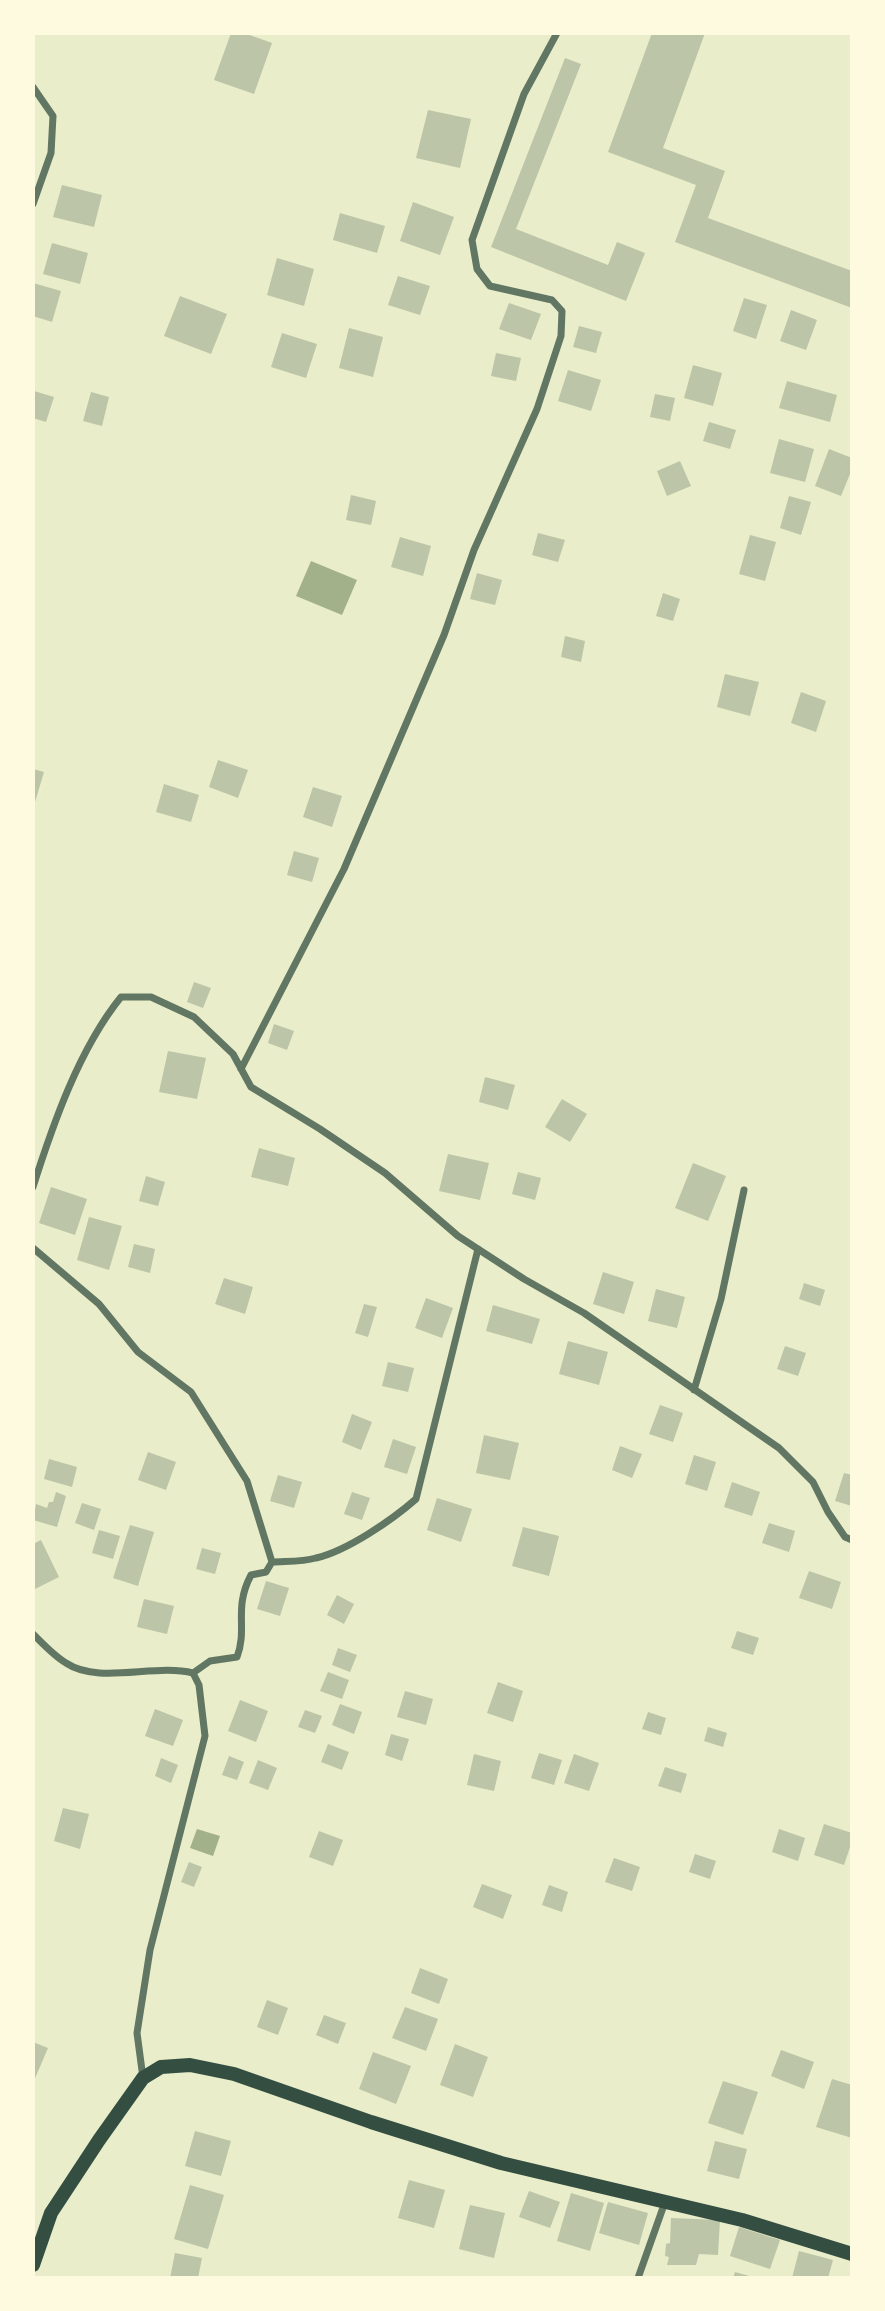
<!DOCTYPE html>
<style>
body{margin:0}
#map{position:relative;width:885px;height:2311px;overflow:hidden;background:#e9edc9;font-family:"Titillium Web",sans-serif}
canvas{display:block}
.frame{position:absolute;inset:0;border:35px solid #fefae0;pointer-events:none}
</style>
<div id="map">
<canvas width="885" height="2311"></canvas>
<div class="frame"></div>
</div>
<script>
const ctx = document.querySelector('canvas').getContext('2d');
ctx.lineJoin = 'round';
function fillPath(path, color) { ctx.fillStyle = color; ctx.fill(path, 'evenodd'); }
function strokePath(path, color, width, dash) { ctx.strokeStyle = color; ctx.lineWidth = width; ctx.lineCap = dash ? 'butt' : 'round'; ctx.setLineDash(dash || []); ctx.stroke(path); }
const water = new Path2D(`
 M 311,561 L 357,580 L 342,615 L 296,596 Z
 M 197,1829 L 220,1836 L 213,1856 L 190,1848 Z`);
const building = new Path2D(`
 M 231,33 L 244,33 L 272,43 L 254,94 L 214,80 Z
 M 652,33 L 705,33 L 663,148 L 725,171 L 708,218 L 852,271 L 852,308 L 675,242 L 696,185 L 608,152 Z
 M 565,58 L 581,64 L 516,229 L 608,265 L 617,242 L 645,253 L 626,301 L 491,247 Z
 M 428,110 L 471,119 L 460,168 L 416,158 Z
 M 62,185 L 102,195 L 94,227 L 53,217 Z
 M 413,202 L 454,217 L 440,255 L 400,241 Z
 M 340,213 L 385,226 L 377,253 L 333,240 Z
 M 52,243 L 88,253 L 80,284 L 43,274 Z
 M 277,258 L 314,269 L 304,306 L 267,295 Z
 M 398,276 L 430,286 L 420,315 L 388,305 Z
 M 33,283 L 61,291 L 52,322 L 33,316 Z
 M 180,296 L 227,314 L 211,354 L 164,336 Z
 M 744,298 L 767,305 L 756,339 L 733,331 Z
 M 509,303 L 541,314 L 531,340 L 499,329 Z
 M 791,310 L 817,320 L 806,350 L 780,341 Z
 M 579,326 L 602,332 L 596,353 L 573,347 Z
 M 349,328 L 383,337 L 373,377 L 339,368 Z
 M 282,333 L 317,344 L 306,378 L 271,367 Z
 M 496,353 L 521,358 L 516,381 L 491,376 Z
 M 693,365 L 722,373 L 713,406 L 684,398 Z
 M 568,370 L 601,380 L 591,411 L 558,401 Z
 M 787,381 L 837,395 L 830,422 L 779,408 Z
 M 34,391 L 54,397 L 46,422 L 33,418 Z
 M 91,392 L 109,397 L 102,426 L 83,421 Z
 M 655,394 L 675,398 L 670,421 L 650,417 Z
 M 709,422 L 736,430 L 730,449 L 703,441 Z
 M 779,439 L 814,449 L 805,482 L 770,473 Z
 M 829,449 L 852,458 L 852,469 L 841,496 L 815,486 Z
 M 680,461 L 691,486 L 667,496 L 657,471 Z
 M 351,495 L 376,501 L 371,525 L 346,520 Z
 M 789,496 L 811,502 L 801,535 L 780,528 Z
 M 538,533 L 565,540 L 558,562 L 532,555 Z
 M 750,535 L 776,542 L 765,581 L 739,574 Z
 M 400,537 L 431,546 L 423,576 L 391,567 Z
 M 477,573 L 502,580 L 495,605 L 470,599 Z
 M 663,593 L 680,599 L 673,621 L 656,616 Z
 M 565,636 L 585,641 L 581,662 L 561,657 Z
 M 725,674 L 759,682 L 750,716 L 717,707 Z
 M 801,692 L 826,701 L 816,732 L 791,723 Z
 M 218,760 L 248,770 L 238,798 L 209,787 Z
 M 33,769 L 44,772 L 35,802 L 33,801 Z
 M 164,784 L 199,795 L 191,822 L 156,812 Z
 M 313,787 L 342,796 L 332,827 L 303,817 Z
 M 294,851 L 319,858 L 312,882 L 287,875 Z
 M 194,982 L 211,988 L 203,1008 L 187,1002 Z
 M 274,1024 L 294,1031 L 287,1050 L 268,1043 Z
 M 168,1051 L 206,1058 L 197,1099 L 159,1092 Z
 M 485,1077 L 515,1085 L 508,1110 L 479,1102 Z
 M 562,1099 L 587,1114 L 570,1142 L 545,1127 Z
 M 259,1148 L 295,1158 L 288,1186 L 251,1177 Z
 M 448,1154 L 489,1163 L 480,1200 L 439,1191 Z
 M 693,1163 L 726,1176 L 708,1221 L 675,1208 Z
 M 518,1172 L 541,1178 L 535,1200 L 512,1194 Z
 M 146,1176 L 165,1182 L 158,1206 L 139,1201 Z
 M 51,1187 L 87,1199 L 75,1235 L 39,1223 Z
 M 89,1217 L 122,1226 L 109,1270 L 77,1260 Z
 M 134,1244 L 155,1249 L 150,1273 L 128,1267 Z
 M 603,1272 L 634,1282 L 624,1314 L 593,1304 Z
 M 224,1278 L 253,1287 L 245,1314 L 215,1304 Z
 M 804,1283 L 825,1290 L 820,1306 L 799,1299 Z
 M 656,1289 L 685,1297 L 677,1328 L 648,1321 Z
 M 426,1298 L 453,1308 L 442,1338 L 415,1328 Z
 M 364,1304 L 377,1307 L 368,1337 L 355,1333 Z
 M 493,1305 L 540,1319 L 532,1344 L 486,1331 Z
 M 568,1341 L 608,1352 L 599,1385 L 559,1374 Z
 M 785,1346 L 806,1353 L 798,1376 L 777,1369 Z
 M 388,1362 L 414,1368 L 408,1392 L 382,1386 Z
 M 660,1405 L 683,1413 L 673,1442 L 649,1434 Z
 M 352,1414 L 372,1422 L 361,1450 L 342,1442 Z
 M 484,1435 L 519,1443 L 510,1480 L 476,1473 Z
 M 393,1439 L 416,1447 L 407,1474 L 384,1467 Z
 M 620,1446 L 642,1454 L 632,1478 L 612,1470 Z
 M 148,1452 L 176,1462 L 166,1490 L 138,1480 Z
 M 694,1455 L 716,1462 L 707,1491 L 685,1484 Z
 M 49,1459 L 77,1467 L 72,1487 L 44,1479 Z
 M 844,1473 L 852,1475 L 852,1506 L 835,1501 Z
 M 278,1475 L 302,1482 L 294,1508 L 270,1501 Z
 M 732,1482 L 760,1492 L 752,1516 L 724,1507 Z
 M 56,1492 L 66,1496 L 57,1527 L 33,1520 L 36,1504 L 47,1508 L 49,1502 L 53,1502 Z
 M 352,1492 L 370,1498 L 362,1520 L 344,1514 Z
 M 437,1498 L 472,1509 L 461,1542 L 427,1530 Z
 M 82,1503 L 101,1509 L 94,1530 L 75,1523 Z
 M 769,1523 L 795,1531 L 789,1552 L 762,1543 Z
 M 130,1525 L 154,1532 L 138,1586 L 113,1578 Z
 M 523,1527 L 559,1536 L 549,1576 L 512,1566 Z
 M 99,1530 L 120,1536 L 113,1559 L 92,1553 Z
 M 41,1540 L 59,1577 L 33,1590 L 33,1544 Z
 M 202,1548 L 221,1553 L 215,1574 L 196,1569 Z
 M 809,1571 L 841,1582 L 832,1609 L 799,1598 Z
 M 266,1581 L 289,1588 L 280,1616 L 257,1609 Z
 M 337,1595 L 354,1604 L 344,1624 L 327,1615 Z
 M 144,1599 L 174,1606 L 167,1634 L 137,1627 Z
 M 737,1631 L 759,1638 L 753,1655 L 731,1648 Z
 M 338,1648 L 357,1655 L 350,1672 L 332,1665 Z
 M 328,1672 L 349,1680 L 342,1699 L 320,1691 Z
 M 498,1682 L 523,1691 L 513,1722 L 487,1713 Z
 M 405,1691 L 433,1699 L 426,1725 L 397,1717 Z
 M 240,1700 L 268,1711 L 256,1742 L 228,1731 Z
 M 340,1704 L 362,1712 L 354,1734 L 332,1725 Z
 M 155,1709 L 183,1720 L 173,1746 L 145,1736 Z
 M 305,1710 L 322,1716 L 315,1733 L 298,1727 Z
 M 648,1712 L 666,1718 L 661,1735 L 642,1729 Z
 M 708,1727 L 727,1733 L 723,1747 L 704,1741 Z
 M 391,1734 L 409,1739 L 402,1761 L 385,1755 Z
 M 328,1744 L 349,1752 L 342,1770 L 321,1762 Z
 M 539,1753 L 562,1760 L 554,1785 L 531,1778 Z
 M 474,1754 L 501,1761 L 494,1791 L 467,1785 Z
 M 574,1754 L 599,1763 L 589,1791 L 564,1783 Z
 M 229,1756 L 244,1762 L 237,1780 L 222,1775 Z
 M 161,1758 L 178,1765 L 171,1783 L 155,1776 Z
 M 258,1760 L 277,1768 L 268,1790 L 249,1783 Z
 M 665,1767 L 687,1774 L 681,1793 L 658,1786 Z
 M 63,1808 L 89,1814 L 80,1849 L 54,1841 Z
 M 824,1824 L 852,1833 L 852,1841 L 844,1865 L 814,1855 Z
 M 779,1829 L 805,1838 L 798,1861 L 772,1852 Z
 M 319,1831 L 343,1840 L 333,1866 L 309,1857 Z
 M 695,1854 L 716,1861 L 710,1879 L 689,1872 Z
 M 614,1858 L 640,1867 L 632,1891 L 605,1882 Z
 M 189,1862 L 202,1867 L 194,1887 L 181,1882 Z
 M 482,1884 L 512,1895 L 503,1919 L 473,1907 Z
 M 549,1885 L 568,1892 L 562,1912 L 542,1905 Z
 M 420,1968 L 448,1979 L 439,2004 L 411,1993 Z
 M 267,2000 L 288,2008 L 278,2035 L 257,2027 Z
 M 405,2007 L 438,2019 L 426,2051 L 392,2038 Z
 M 324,2015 L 346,2023 L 338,2044 L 316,2035 Z
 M 33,2042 L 48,2048 L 33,2083 Z
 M 455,2044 L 488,2057 L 473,2097 L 440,2085 Z
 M 781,2050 L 814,2062 L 804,2089 L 771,2076 Z
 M 373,2052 L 411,2066 L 396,2104 L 359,2089 Z
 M 832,2079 L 852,2085 L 852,2138 L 816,2127 Z
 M 723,2081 L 758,2092 L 743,2135 L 708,2123 Z
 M 195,2131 L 231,2141 L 221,2176 L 185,2166 Z
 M 715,2141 L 747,2149 L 739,2179 L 707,2171 Z
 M 409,2180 L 445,2190 L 434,2228 L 398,2218 Z
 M 190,2185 L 224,2195 L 208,2249 L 174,2239 Z
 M 529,2191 L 560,2202 L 550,2228 L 519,2217 Z
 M 571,2193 L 604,2203 L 590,2251 L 557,2241 Z
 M 608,2202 L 648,2213 L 639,2245 L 599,2233 Z
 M 470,2205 L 505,2213 L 494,2258 L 459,2249 Z
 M 671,2218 L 720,2220 L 718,2255 L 699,2254 L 696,2265 L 667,2265 L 669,2257 L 665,2256 L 666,2244 L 670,2243 Z
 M 739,2227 L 780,2240 L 770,2269 L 730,2256 Z
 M 799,2251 L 833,2260 L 828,2278 L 792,2278 Z
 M 175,2253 L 202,2258 L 198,2278 L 170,2278 Z
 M 735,2272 L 753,2277 L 753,2278 L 733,2278 Z`);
const minor = new Path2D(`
 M 33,87 L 53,116 L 51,153 L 33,204
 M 241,1069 L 344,869 L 444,635 L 474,550 L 537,409 L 561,336 L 562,311 L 552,300 L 490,286 L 477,269 L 472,240 L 524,94 L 557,33
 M 33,1187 C 53,1124 79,1049 121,997 L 151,997 L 194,1017 L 233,1054 L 251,1087 L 320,1129 L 385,1173 L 458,1236 L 524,1279 L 584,1313 L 779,1448 L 813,1482 L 828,1512 L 845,1537 L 852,1540
 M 33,1248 L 99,1304 L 138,1352 L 191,1392 L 247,1481 L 272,1562 L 266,1572 L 251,1575 C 233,1609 248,1628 237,1657 L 210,1661 L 193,1673
 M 694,1390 L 721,1299 L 744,1190
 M 272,1562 C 286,1561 302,1562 316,1558 C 347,1551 392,1520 416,1499 L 478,1249
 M 33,1634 C 43,1644 54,1656 66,1663 C 99,1685 155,1663 193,1673 L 199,1685 L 205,1736 L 150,1950 L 137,2033 L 143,2078
 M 638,2278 L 665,2202`);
const secondary = new Path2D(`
 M 33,2265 L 51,2213 L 99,2140 L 143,2078 L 161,2067 L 190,2065 L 234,2074 L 371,2122 L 501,2163 L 742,2220 L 852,2254`);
fillPath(water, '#a3b18a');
fillPath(building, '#bcc5a7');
strokePath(minor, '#617663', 7);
strokePath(secondary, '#344e41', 14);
</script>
